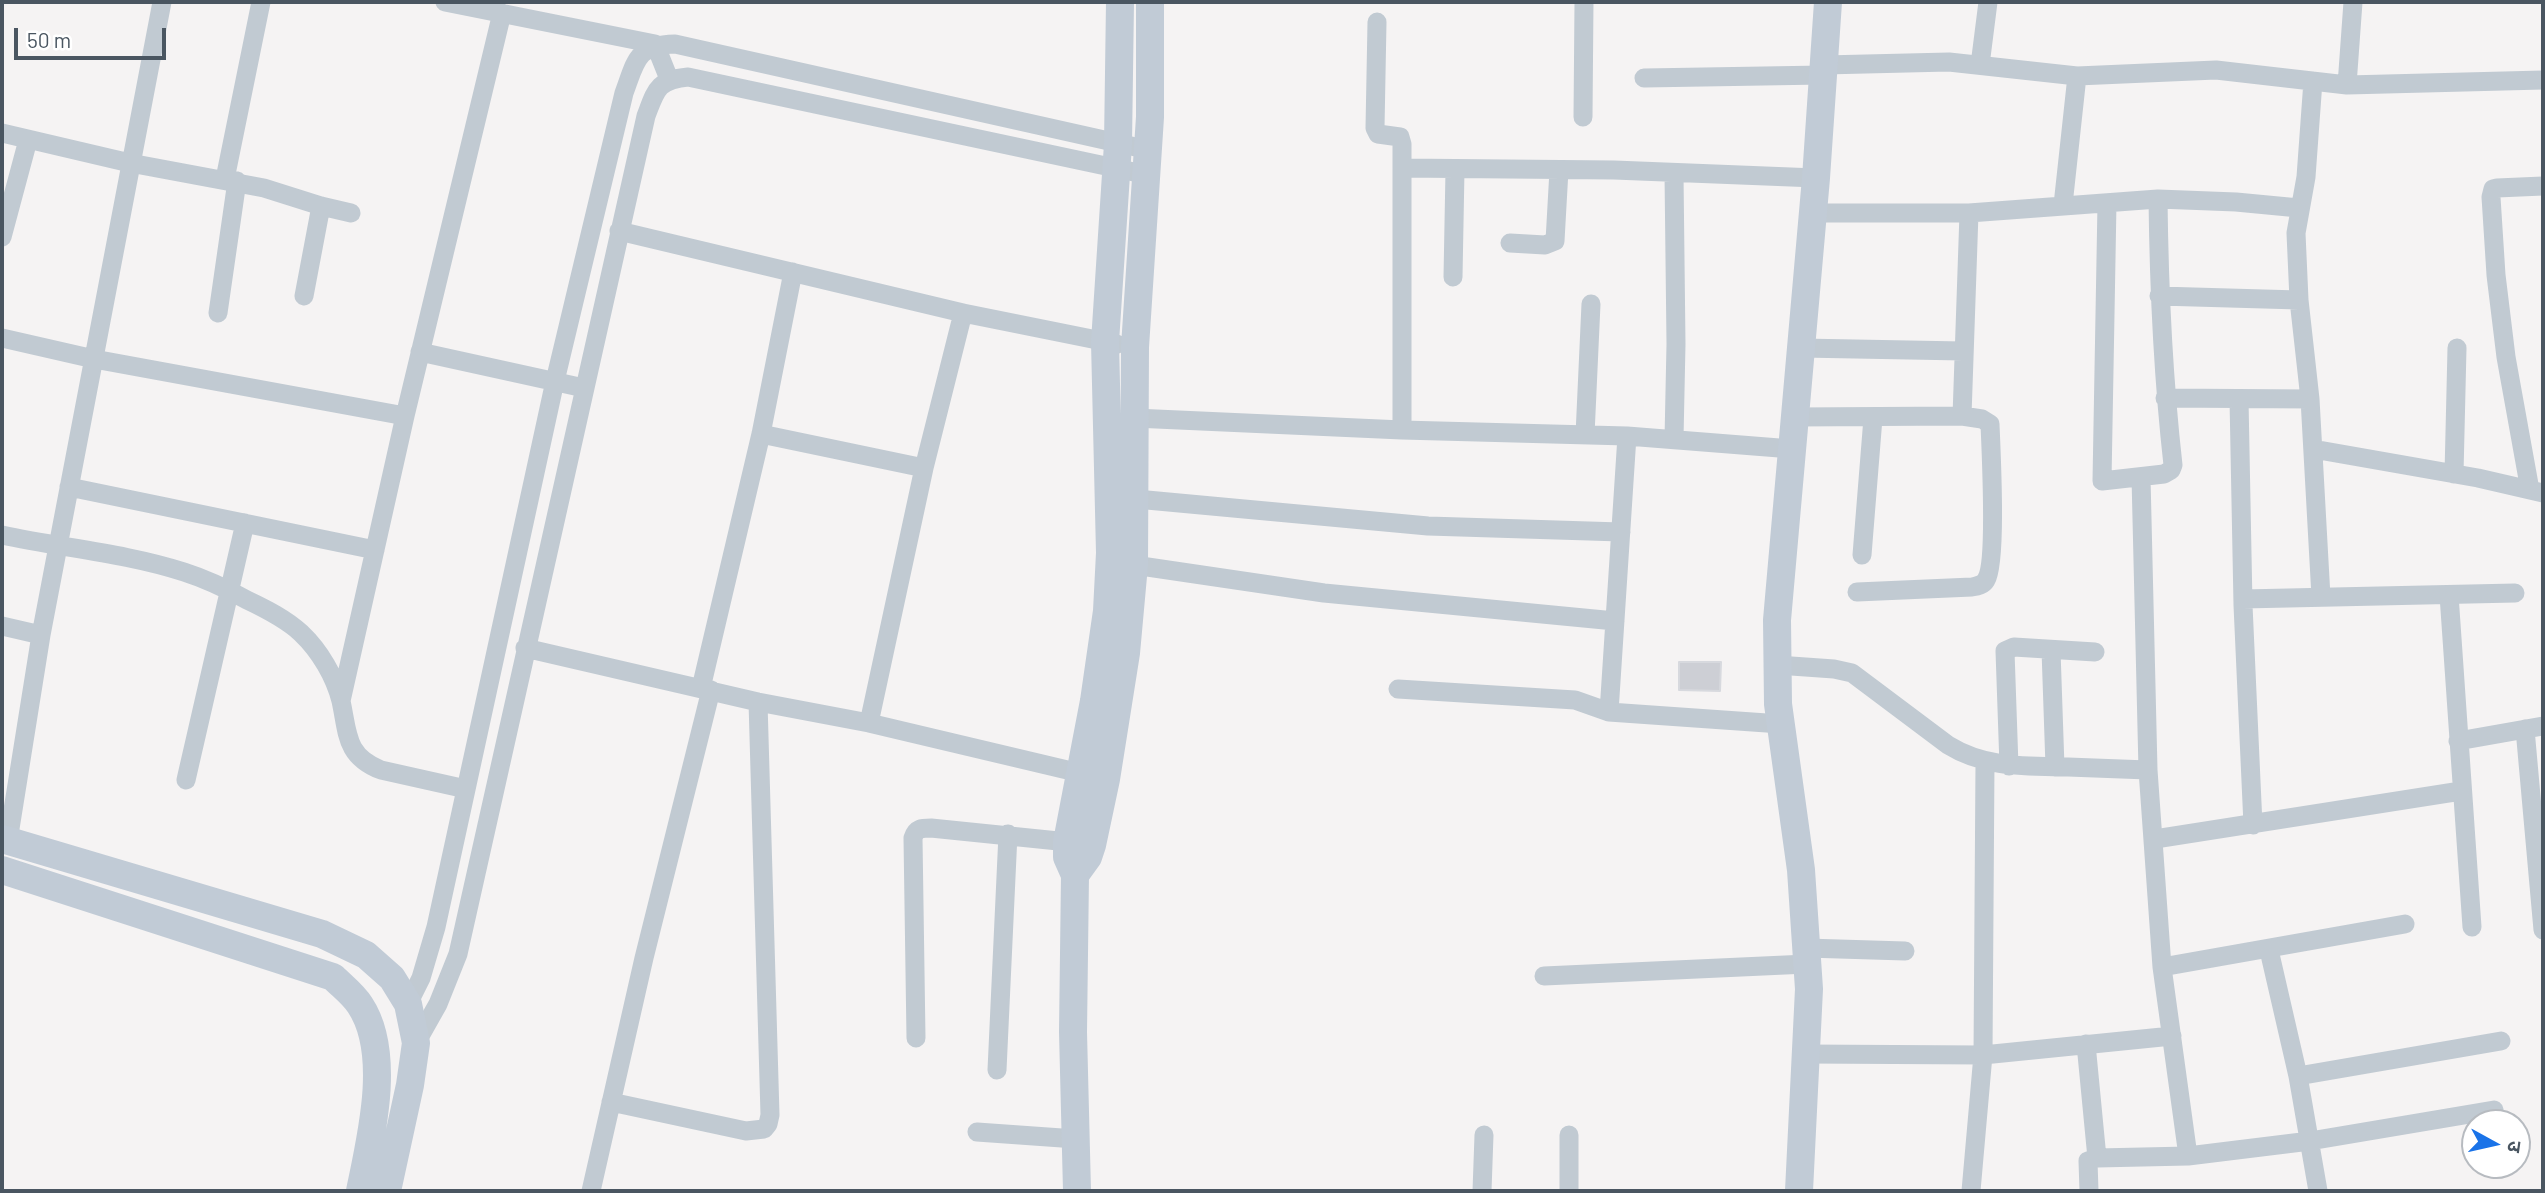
<!DOCTYPE html>
<meta charset="utf-8">
<style>
body{margin:0}
#map{position:relative;width:2545px;height:1193px;overflow:hidden;background:#f5f3f3;font-family:Barlow,"Noto Sans Devanagari",sans-serif}
canvas{display:block}
.frame{position:absolute;inset:0;border:4px solid #4a5661;pointer-events:none}
.north{position:absolute;left:2461px;top:1109px;width:70px;height:70px;box-sizing:border-box;background:#fff;border:2px solid #b7bbc0;border-radius:50%;rotate:98deg;font-size:19px;font-weight:700;line-height:28px;text-align:center;color:#4a5661}
.north::after{content:'';display:block;margin:auto;width:24px;height:32px;background:#1a73e8;clip-path:polygon(50% 0,100% 100%,50% 72%,0 100%)}
.scale{position:absolute;left:14px;top:28px;width:152px;height:32px;box-sizing:border-box;border:4px solid #4a5661;border-top:0;padding-left:9px;font-size:21px;line-height:24px;white-space:nowrap;color:#4a5661;-webkit-text-stroke:5px #fff;paint-order:stroke}
</style>
<div id="map">
<canvas width="2545" height="1193"></canvas>
<div class="frame"></div>
<div class="north">उ</div>
<div class="scale">50 m</div>
</div>
<script>
const ctx = document.querySelector('canvas').getContext('2d');
ctx.lineJoin = 'round';
function fillPath(path, color) { ctx.fillStyle = color; ctx.fill(path, 'evenodd'); }
function strokePath(path, color, width, dash) { ctx.strokeStyle = color; ctx.lineWidth = width; ctx.lineCap = dash ? 'butt' : 'round'; ctx.setLineDash(dash || []); ctx.stroke(path); }
const building = new Path2D(`
 M 1679,662 L 1721,662 L 1720,691 L 1679,690 Z`);
const street = new Path2D(`
 M 445,2 L 655,44 L 669,79
 M 1377,22 L 1375,128 L 1378,134 L 1400,137 L 1402,144 L 1402,430
 M 1824,65 L 1949,62 L 2077,76 L 2216,70 L 2347,85 L 2543,80
 M 1980,65 L 1988,2
 M 1644,78 L 1823,75
 M 2313,81 L 2306,177 L 2296,233 L 2299,300 L 2310,399 L 2321,597
 M 2347,85 L 2353,2
 M 1583,117 L 1584,2
 M 2,133 L 130,163 L 264,188 L 321,206 L 351,213
 M 1402,168 L 1614,170 L 1816,178
 M 225,179 L 261,2
 M 2107,203 L 2102,481 L 2164,474 L 2171,470 L 2173,465 C 2163,376 2159,288 2158,199
 M 2063,205 L 2077,76
 M 1813,213 L 1969,213 L 2158,199 L 2236,202 L 2299,208
 M 619,231 L 963,313 L 1117,344
 M 2,237 L 28,140
 M 1510,243 L 1545,245 L 1555,241 L 1559,170
 M 1453,277 L 1455,170
 M 304,296 L 321,206
 M 2159,296 L 2299,300
 M 218,313 L 237,181
 M 2,338 L 94,359 L 405,416
 M 1801,348 L 1963,351
 M 420,352 L 584,388
 M 2165,398 L 2310,399
 M 2239,399 L 2243,605 L 2253,825
 M 1962,416 L 1969,213
 M 1795,417 L 1962,416 L 1982,419 L 1990,424 C 1991,450 1997,563 1986,580 C 1983,585 1978,586 1972,587 L 1857,592
 M 1134,418 L 1402,430 L 1627,436 L 1792,449
 M 761,434 L 924,468
 M 1585,435 L 1591,304
 M 1674,439 L 1676,344 L 1674,174
 M 2313,449 L 2478,478 L 2543,493
 M 2454,474 L 2457,348
 M 2141,477 L 2148,770 L 2162,967 L 2188,1156
 M 69,487 L 375,550
 M 2530,490 L 2506,357 L 2496,275 L 2491,197 L 2493,189 L 2497,188 L 2543,186
 M 1136,499 L 1428,526 L 1621,532
 M 2,535 C 62,548 125,553 184,572 C 206,579 227,589 247,600 C 266,609 286,619 301,633 C 320,651 335,677 341,701 C 348,733 345,756 381,770 L 466,789
 M 1862,555 L 1873,418
 M 1134,565 L 1324,593 L 1615,621
 M 2449,595 L 2472,927
 M 2243,599 L 2515,593
 M 2,626 L 41,635
 M 525,648 L 758,702 L 869,723 L 1080,773
 M 2051,650 L 2055,767
 M 1777,665 L 1834,669 L 1852,673 L 1948,745 C 1985,768 2025,766 2068,767 C 2095,768 2122,769 2148,770
 M 701,688 L 761,434 L 793,272
 M 1398,689 L 1575,700 L 1609,712 L 1781,724
 M 341,701 L 405,416 L 502,13
 M 1609,712 L 1627,436
 M 869,723 L 924,468 L 963,313
 M 2525,729 L 2543,930
 M 2458,741 L 2543,726
 M 2009,766 L 2005,651 L 2014,647 L 2095,652
 M 186,780 L 245,523
 M 2155,839 L 2461,791
 M 8,841 L 41,635 L 162,2
 M 1806,948 L 1905,951
 M 2269,950 L 2298,1076 L 2318,1191
 M 2162,967 L 2405,924
 M 1544,976 L 1807,964
 M 408,1004 L 421,978 L 436,927 L 555,381 L 624,93 C 636,61 636,45 675,44 L 1149,150
 M 916,1038 L 913,838 C 916,828 922,828 931,828 L 1078,843
 M 416,1043 L 438,1004 L 458,954 L 646,116 C 656,90 657,80 688,77 L 1148,175
 M 2086,1044 L 2097,1158 L 2188,1156 L 2310,1141 L 2494,1110
 M 1805,1054 L 1983,1055 L 2172,1036
 M 997,1070 L 1008,834
 M 2298,1076 L 2501,1041
 M 611,1102 L 746,1131 L 764,1129 L 768,1124 L 770,1115 L 758,702
 M 977,1132 L 1076,1139
 M 591,1191 L 644,958 L 711,690
 M 1482,1191 L 1484,1135
 M 1569,1191 L 1569,1135
 M 1971,1191 L 1983,1055 L 1985,762
 M 2089,1191 L 2088,1161 L 2097,1158`);
const secondary = new Path2D(`
 M 2,839 L 322,934 L 366,955 L 392,978 L 408,1004 L 416,1043 L 410,1085 L 387,1191
 M 2,870 L 333,977 C 342,986 353,994 360,1005 C 392,1053 371,1138 360,1191
 M 1075,875 L 1088,857 L 1092,845 L 1106,779 L 1126,653 L 1134,565 L 1135,347 L 1150,117 L 1150,2
 M 1077,1191 L 1073,1032 L 1075,875 L 1067,857 L 1067,842 L 1094,701 L 1107,611 L 1110,553 L 1105,342 L 1118,144 L 1120,2
 M 1799,1191 L 1809,989 L 1801,870 L 1778,704 L 1777,620 L 1816,178 L 1828,2`);
fillPath(building, '#cdcfd5');
strokePath(building, '#d7d9de', 2);
strokePath(street, '#c1cad2', 19);
strokePath(secondary, '#c1cbd6', 28);
</script>
